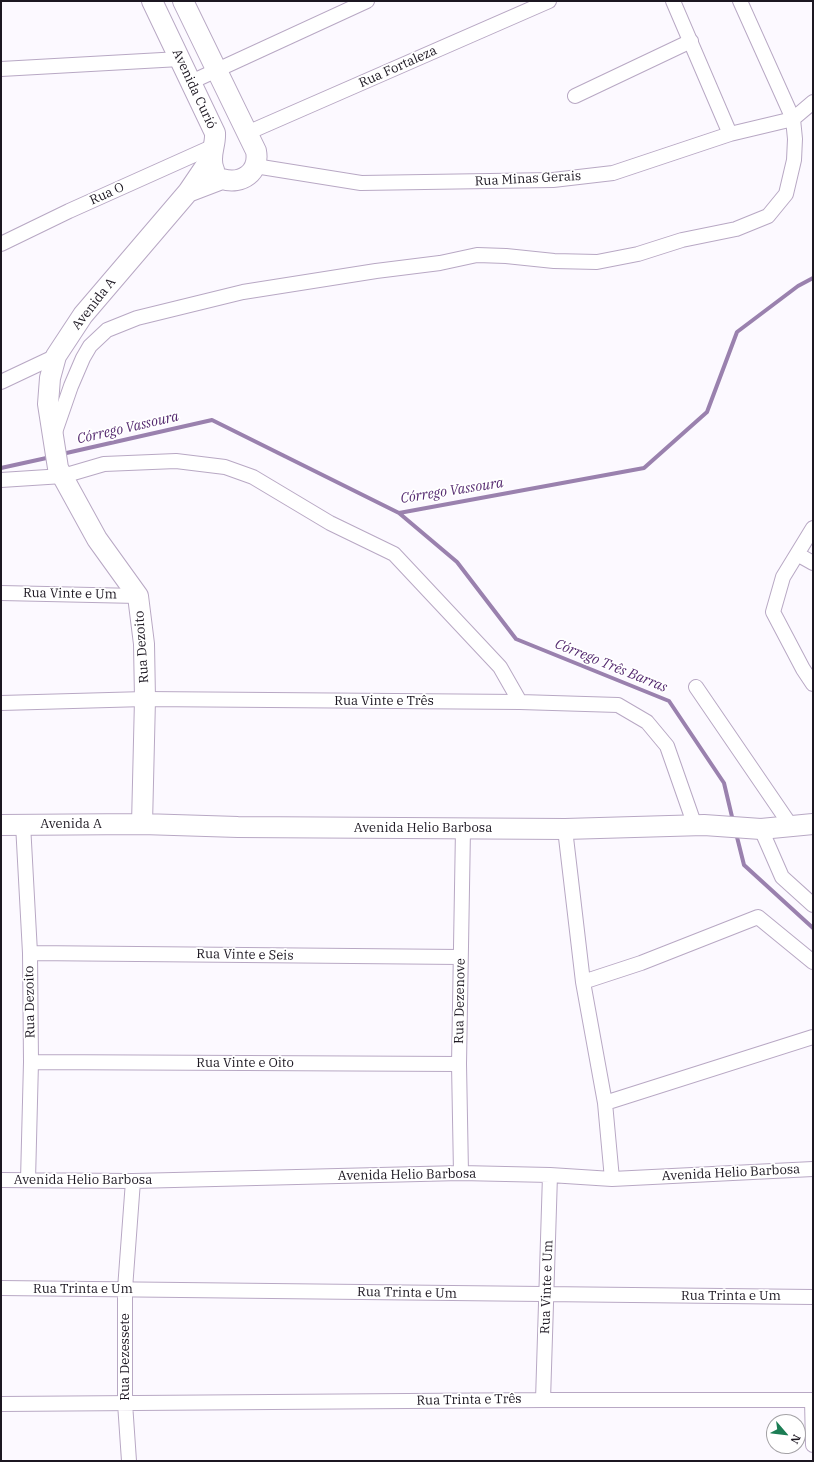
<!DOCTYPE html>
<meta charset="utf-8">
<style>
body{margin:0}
#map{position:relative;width:814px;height:1462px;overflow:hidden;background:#fcf9ff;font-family:"IBM Plex Serif",serif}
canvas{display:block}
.frame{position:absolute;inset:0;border:2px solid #1c1721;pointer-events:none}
.north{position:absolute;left:766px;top:1414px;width:40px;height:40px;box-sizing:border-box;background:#fff;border:1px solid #a4a2a6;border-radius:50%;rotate:118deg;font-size:11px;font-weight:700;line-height:16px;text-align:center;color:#1c1721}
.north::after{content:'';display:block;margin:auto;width:14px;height:18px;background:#1c7d54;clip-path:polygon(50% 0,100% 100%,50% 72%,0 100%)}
</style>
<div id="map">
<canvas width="814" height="1462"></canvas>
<div class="frame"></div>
<div class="north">N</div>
</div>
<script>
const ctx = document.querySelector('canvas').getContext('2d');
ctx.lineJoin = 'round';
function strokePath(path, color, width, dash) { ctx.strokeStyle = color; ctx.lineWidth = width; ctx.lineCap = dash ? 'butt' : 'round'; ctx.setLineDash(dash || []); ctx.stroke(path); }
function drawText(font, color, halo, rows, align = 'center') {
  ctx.font = font + ' "IBM Plex Serif",serif'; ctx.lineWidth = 3.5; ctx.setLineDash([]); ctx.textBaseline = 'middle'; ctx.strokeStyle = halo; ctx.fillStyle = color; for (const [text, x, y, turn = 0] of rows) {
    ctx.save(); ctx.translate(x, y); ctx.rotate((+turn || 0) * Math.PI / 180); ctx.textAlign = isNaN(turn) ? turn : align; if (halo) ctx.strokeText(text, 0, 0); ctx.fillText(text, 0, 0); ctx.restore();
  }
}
const stream = new Path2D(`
 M 62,454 L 212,420 L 399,513 L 457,562 L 516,639 L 669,701 L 724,783 L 733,821
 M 1,468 L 51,457
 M 399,513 L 644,468 L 707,412 L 737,332 L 798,286 L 813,278
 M 736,833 L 744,865 L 813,928`);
const street = new Path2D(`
 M 673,1 L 730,134
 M 1,69 L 180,59
 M 191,82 L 367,1
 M 575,96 L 691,41
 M 247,133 L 549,1
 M 255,166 L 361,183 L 553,180 L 613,173 L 730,134 L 793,119 L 813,102
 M 1,244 L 69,211 L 214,146
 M 1,382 L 56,356
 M 54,435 L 71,386 L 83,358 L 90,346 L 107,330 L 137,318 L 243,292 L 376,271 L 440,263 L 477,255 L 506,256 L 554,261 L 597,262 L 638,254 L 682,240 L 736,229 L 768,216 L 786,194 L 794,160 L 795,139 L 793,119 L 740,1
 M 1,480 L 63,476 L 104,464 L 176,461 L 225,467 L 253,477 L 330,523 L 394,554 L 500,667 L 520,702
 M 813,528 L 783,577 L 773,612 L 803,669 L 813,684
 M 797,554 L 813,563
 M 1,593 L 138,596
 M 696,687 L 791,826
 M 1,703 L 145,699 L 520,702 L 618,705 L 647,722 L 667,746 L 695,826
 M 23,824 L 30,953 L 31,1062 L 28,1180
 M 565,829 L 583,982 L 605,1103 L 612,1179
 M 761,829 L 782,877 L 813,905
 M 30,953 L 460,957
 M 583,982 L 641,963 L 758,917 L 813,962
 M 31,1062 L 459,1064
 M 605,1103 L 813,1037
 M 461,1173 L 459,1064 L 463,829
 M 1,1180 L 133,1181 L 461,1173 L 550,1175 L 612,1179 L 813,1169
 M 1,1288 L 813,1297
 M 543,1400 L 550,1175
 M 812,1400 L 813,1445
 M 1,1404 L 543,1400 L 813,1400
 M 129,1461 L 125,1403 L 125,1289 L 133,1181`);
const secondary = new Path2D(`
 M 152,1 L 215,133 C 216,146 208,157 214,170
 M 183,1 L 256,151 C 260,172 242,185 222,179 L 188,192
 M 142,824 L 145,699 L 144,644 L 138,596 L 97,539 L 58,468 L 48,404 L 50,378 L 56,356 L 83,315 L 188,192 L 211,158
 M 1,825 L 142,824 L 238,827 L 565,829 L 704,825 L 761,829 L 813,824`);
const streetNames = [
 ["Rua Fortaleza",398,67,-24],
 ["Avenida Curió",194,89,65],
 ["Rua Minas Gerais",528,179,-3],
 ["Rua O",107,194,-24],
 ["Avenida A",94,304,-52],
 ["Rua Vinte e Um",70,594,1],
 ["Rua Dezoito",142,647,-94],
 ["Rua Vinte e Três",384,701],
 ["Avenida A",71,824],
 ["Avenida Helio Barbosa",423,828],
 ["Rua Vinte e Seis",245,955,1],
 ["Rua Dezenove",460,1001,-89],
 ["Rua Dezoito",30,1002,-91],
 ["Rua Vinte e Oito",245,1063],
 ["Avenida Helio Barbosa",731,1173,-3],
 ["Avenida Helio Barbosa",407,1175,-1],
 ["Avenida Helio Barbosa",83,1180],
 ["Rua Vinte e Um",547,1287,-88],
 ["Rua Trinta e Um",83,1289],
 ["Rua Trinta e Um",407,1293,1],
 ["Rua Trinta e Um",731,1296],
 ["Rua Dezessete",125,1357,-90],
 ["Rua Trinta e Três",469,1400,-1]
];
const waterNames = [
 ["Córrego Vassoura",128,428,-13],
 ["Córrego Vassoura",452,491,-9],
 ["Córrego Três Barras",611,666,22]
];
strokePath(stream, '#9a81ae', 4);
strokePath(street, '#b8a8c4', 16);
strokePath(secondary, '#b8a8c4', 22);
strokePath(street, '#fff', 14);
strokePath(secondary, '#fff', 20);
drawText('13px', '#1c1721', '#fff', streetNames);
drawText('italic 14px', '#552a70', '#fff', waterNames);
</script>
